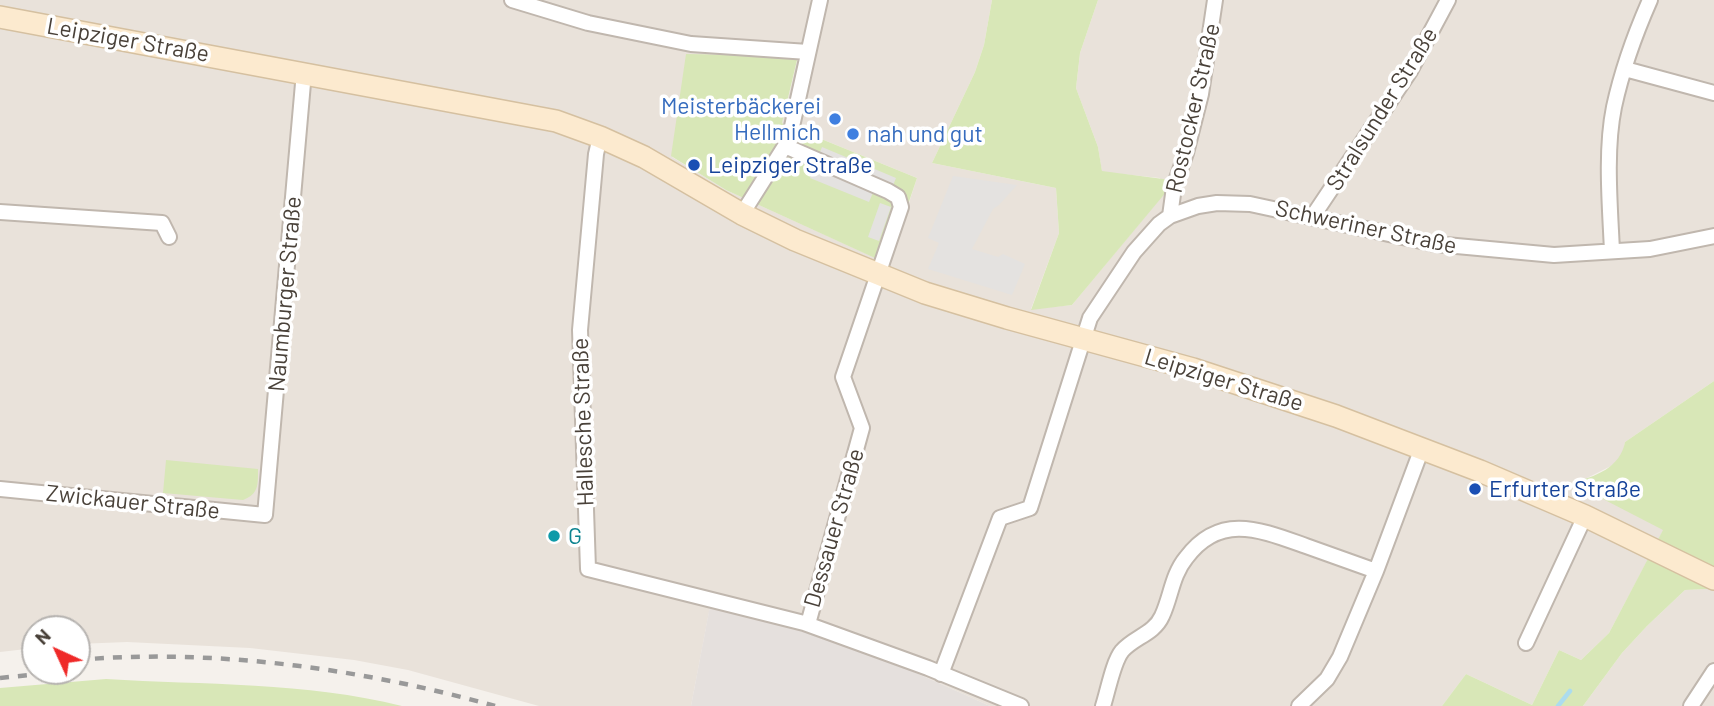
<!DOCTYPE html>
<meta charset="utf-8">
<style>
body{margin:0}
#map{position:relative;width:1714px;height:706px;overflow:hidden;background:#f5f1ec;font-family:Barlow,sans-serif}
canvas{display:block}
.north{position:absolute;left:21px;top:615px;width:70px;height:70px;box-sizing:border-box;background:#fff;border:2px solid #b6b3b0;border-radius:50%;rotate:315deg;font-size:19px;font-weight:700;line-height:28px;text-align:center;color:#494139}
.north::after{content:'';display:block;margin:auto;width:24px;height:32px;background:#ef2928;clip-path:polygon(50% 0,100% 100%,50% 72%,0 100%)}
</style>
<div id="map">
<canvas width="1714" height="706"></canvas>
<div class="north">N</div>
</div>
<script>
const ctx = document.querySelector('canvas').getContext('2d');
ctx.lineJoin = 'round';
function fillPath(path, color) { ctx.fillStyle = color; ctx.fill(path, 'evenodd'); }
function strokePath(path, color, width, dash) { ctx.strokeStyle = color; ctx.lineWidth = width; ctx.lineCap = dash ? 'butt' : 'round'; ctx.setLineDash(dash || []); ctx.stroke(path); }
function drawText(font, color, halo, rows, align = 'center') {
  ctx.font = font + ' Barlow,sans-serif'; ctx.lineWidth = 7; ctx.setLineDash([]); ctx.textBaseline = 'middle'; ctx.strokeStyle = halo; ctx.fillStyle = color; for (const [text, x, y, turn = 0] of rows) {
    ctx.save(); ctx.translate(x, y); ctx.rotate((+turn || 0) * Math.PI / 180); ctx.textAlign = isNaN(turn) ? turn : align; if (halo) ctx.strokeText(text, 0, 0); ctx.fillText(text, 0, 0); ctx.restore();
  }
}
const residential = new Path2D(`
 M 0,0 L 992,0 L 984,45 L 975,72 L 932,163 L 1056,188 L 1059,233 L 1031,309 L 1072,305 L 1166,191 L 1160,178 L 1102,172 L 1098,147 L 1076,88 L 1080,53 L 1098,0 L 1714,0 L 1714,381 L 1625,442 L 1623,454 L 1617,463 L 1585,479 L 1573,483 L 1664,529 L 1609,633 L 1581,660 L 1559,650 L 1532,705 L 1466,674 L 1442,706 L 990,706 L 914,672 L 826,638 L 710,607 L 691,706 L 539,706 L 408,670 L 354,660 L 250,648 L 127,642 L 77,644 L 77,629 L 35,629 L 35,648 L 0,652 ZM 798,57 L 782,123 L 917,178 L 889,264 L 726,190 L 672,157 Z
 M 1714,585 L 1714,706 L 1583,706 L 1622,653 L 1647,626 L 1685,590 L 1706,589 Z`);
const industrial = new Path2D(`
 M 710,606 L 788,626 L 826,638 L 914,672 L 990,706 L 691,706 Z`);
const green = new Path2D(`
 M 992,0 L 1098,0 L 1080,53 L 1076,88 L 1098,147 L 1102,171 L 1171,180 L 1167,191 L 1072,305 L 1031,310 L 1059,233 L 1056,188 L 932,163 L 975,72 L 984,45 Z
 M 686,54 L 798,56 L 782,123 L 917,178 L 888,264 L 726,190 L 671,156 Z
 M 1714,381 L 1714,585 L 1707,589 L 1685,590 L 1647,626 L 1622,653 L 1583,706 L 1442,706 L 1466,674 L 1532,705 L 1559,650 L 1581,660 L 1609,633 L 1663,530 L 1572,483 C 1596,476 1620,468 1625,442 Z
 M 166,460 L 258,469 C 258,484 259,494 243,500 L 163,493 Z
 M 106,679 C 204,685 306,682 402,706 L 0,706 L 0,688 Z`);
const parking = new Path2D(`
 M 822,147 L 896,178 L 892,188 L 818,157 Z
 M 816,165 L 875,188 L 869,202 L 810,178 Z
 M 953,176 L 1017,185 L 999,205 L 993,209 L 972,249 L 998,257 L 1003,254 L 1025,264 L 1012,295 L 928,269 L 939,243 L 928,238 Z
 M 880,203 L 891,207 L 879,241 L 868,237 Z`);
const stream = new Path2D(`
 M 1558,706 L 1570,691`);
const minor = new Path2D(`
 M 512,0 L 588,23 L 691,44 L 808,52
 M 1625,69 L 1714,93
 M 600,137 L 596,154 L 580,330 L 588,569 L 804,623 L 928,668 L 1021,706
 M 785,146 L 888,191 L 898,197 L 901,207 L 843,377 L 862,428 L 808,624
 M 0,212 L 162,223 L 169,237
 M 742,214 L 785,146 L 791,131 L 820,0
 M 1170,216 L 1174,187 L 1186,153 L 1201,94 L 1215,0
 M 1313,216 L 1410,71 L 1448,0
 M 1612,251 C 1610,206 1605,151 1614,107 C 1622,70 1635,34 1650,0
 M 0,489 L 265,515 L 304,72
 M 1526,643 L 1585,516
 M 941,674 L 1000,518 L 1030,508 L 1090,318 L 1134,252 L 1159,224 L 1170,216 L 1198,206 L 1217,203 L 1250,204 L 1435,244 L 1554,255 L 1650,249 L 1714,236
 M 1103,706 C 1108,691 1113,662 1122,651 C 1134,637 1154,634 1162,616 C 1171,597 1172,575 1186,558 C 1220,512 1261,530 1306,546 C 1329,554 1353,563 1376,571
 M 1299,706 L 1327,679 L 1340,657 L 1376,571 L 1422,448
 M 1691,706 L 1714,671`);
const secondary = new Path2D(`
 M 0,17 L 556,121 L 600,137 L 644,157 L 742,214 L 795,240 L 925,293 L 1007,318 L 1193,369 L 1336,416 L 1480,471 L 1585,516 L 1714,579`);
const rail = new Path2D(`
 M 77,660 C 214,648 363,669 495,706
 M 0,678 L 68,671`);
const markers = [
 [835,119,7,"#3f7fe0"],
 [853,134,7,"#3f7fe0"],
 [694,165,7,"#1a4fb4"],
 [1475,489,7,"#1a4fb4"],
 [554,536,7,"#0f9aa8"]
];
const streetNames = [
 ["Leipziger Straße",128,40,10],
 ["Rostocker Straße",1193,108,-77],
 ["Stralsunder Straße",1382,109,-58],
 ["Schweriner Straße",1366,227,12],
 ["Naumburger Straße",285,294,-85],
 ["Leipziger Straße",1224,380,17],
 ["Hallesche Straße",583,422,-92],
 ["Zwickauer Straße",133,502,6],
 ["Dessauer Straße",834,528,-74]
];
const shopNames = [
 ["Meisterbäckerei",821,106],
 ["Hellmich",821,132],
 ["nah und gut",867,134,"left"]
];
const transitNames = [
 ["Leipziger Straße",708,165],
 ["Erfurter Straße",1489,489]
];
const cultureNames = [
 ["G",568,536]
];
fillPath(residential, '#e9e2da');
fillPath(industrial, '#e5e0dd');
fillPath(green, '#d8e7b7');
fillPath(parking, '#e4e2e0');
strokePath(stream, '#acdcee', 4.5);
strokePath(minor, '#c0b7ae', 18);
strokePath(secondary, '#d5c0a0', 24);
strokePath(minor, '#fff', 14);
strokePath(secondary, '#fceacf', 21);
strokePath(rail, '#999', 4.5, [9, 9]);
for (const [x, y, r, color] of markers) { const dot = new Path2D(); dot.arc(x, y, r, 0, 2 * Math.PI); ctx.fillStyle = color; ctx.fill(dot); strokePath(dot, '#fff', 2.5); }
drawText('23px', '#494139', '#fff', streetNames);
drawText('23px', '#366cbe', '#fff', shopNames, 'right');
drawText('23px', '#164399', '#fff', transitNames, 'left');
drawText('23px', '#0d838f', '#fff', cultureNames, 'left');
</script>
